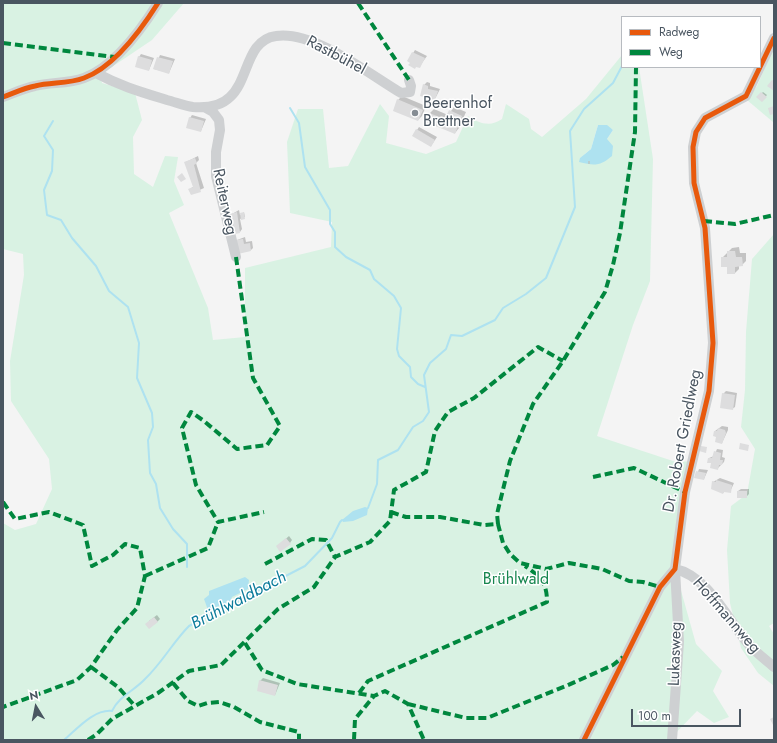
<!DOCTYPE html>
<meta charset="utf-8">
<style>
body{margin:0}
#map{position:relative;width:777px;height:743px;overflow:hidden;background:#f4f4f4;font-family:Jost,sans-serif}
canvas{display:block}
.frame{position:absolute;inset:0;border:4px solid #4a5661;pointer-events:none}
.legend{position:absolute;left:621px;top:16px;width:140px;height:52px;box-sizing:border-box;background:#fff;border:1px solid #b7bbc0;margin:0;padding:5px 7px;list-style:none;font-size:12px;color:#4a5661}
.legend li{display:flex;align-items:center;gap:8px;height:20px}
.legend b{width:20px;border:1px solid #b7bbc0}
.north{position:absolute;left:16px;top:687px;width:40px;height:40px;-webkit-text-stroke:3px #fff;paint-order:stroke;rotate:350deg;font-size:11px;font-weight:700;line-height:16px;text-align:center;color:#4a5661}
.north::after{content:'';display:block;margin:auto;width:14px;height:18px;background:#4a5661;clip-path:polygon(50% 0,100% 100%,50% 72%,0 100%)}
.scale{position:absolute;left:631px;top:709px;width:110px;height:18px;box-sizing:border-box;border:2px solid #4a5661;border-top:0;padding-left:5px;font-size:12px;line-height:14px;white-space:nowrap;color:#4a5661;-webkit-text-stroke:3px #fff;paint-order:stroke}
</style>
<div id="map">
<canvas width="777" height="743"></canvas>
<div class="frame"></div>
<ul class="legend">
<li><b style="height:5px;background:#e8590c"></b>Radweg</li>
<li><b style="height:5px;background:#00873e"></b>Weg</li>
</ul>
<div class="north">N</div>
<div class="scale">100 m</div>
</div>
<script>
const ctx = document.querySelector('canvas').getContext('2d');
ctx.lineJoin = 'round';
function fillPath(path, color) { ctx.fillStyle = color; ctx.fill(path, 'evenodd'); }
function strokePath(path, color, width, dash) { ctx.strokeStyle = color; ctx.lineWidth = width; ctx.lineCap = dash ? 'butt' : 'round'; ctx.setLineDash(dash || []); ctx.stroke(path); }
function drawText(font, color, halo, rows, align = 'center') {
  ctx.font = font + ' Jost,sans-serif'; ctx.lineWidth = 3; ctx.setLineDash([]); ctx.textBaseline = 'middle'; ctx.strokeStyle = halo; ctx.fillStyle = color; for (const [text, x, y, turn = 0] of rows) {
    ctx.save(); ctx.translate(x, y); ctx.rotate((+turn || 0) * Math.PI / 180); ctx.textAlign = isNaN(turn) ? turn : align; if (halo) ctx.strokeText(text, 0, 0); ctx.fillText(text, 0, 0); ctx.restore();
  }
}
const green = new Path2D(`
 M 3,3 L 184,3 L 152,40 L 100,75 L 102,83 L 135,93 L 142,120 L 133,137 L 134,174 L 153,187 L 165,156 L 178,157 L 174,181 L 184,205 L 169,213 L 208,308 L 213,340 L 245,337 L 245,268 L 331,247 L 332,222 L 290,213 L 287,142 L 298,109 L 323,109 L 329,168 L 348,166 L 380,104 L 389,116 L 386,143 L 426,154 L 456,142 L 468,116 C 479,124 491,127 502,119 L 506,104 L 529,119 L 531,129 L 542,137 L 586,99 L 622,55 L 622,67 L 639,67 L 653,159 L 650,281 L 633,325 L 597,436 L 676,462 L 693,461 L 675,569 L 696,644 L 722,671 L 713,691 L 729,717 L 714,723 L 697,711 L 669,740 L 3,740 L 3,523 L 15,530 L 36,524 L 52,489 L 49,459 L 11,401 L 10,361 L 24,275 L 23,254 L 3,249 ZM 598,125 L 613,130 L 607,139 L 580,158 L 591,149 Z
 M 774,47 L 774,122 L 773,122 L 747,100 L 757,86 Z
 M 774,234 L 774,623 L 769,626 L 774,634 L 774,686 L 758,673 L 741,648 L 730,603 L 727,550 L 731,506 L 747,494 L 755,449 L 741,427 L 745,390 L 746,332 L 752,259 Z`);
const water = new Path2D(`
 M 598,125 L 607,125 L 613,130 L 607,139 L 613,146 L 612,156 C 600,166 595,166 579,162 L 580,158 L 591,149 Z
 M 365,507 L 368,508 L 367,515 L 353,521 L 343,522 L 342,520 L 353,511 Z
 M 245,577 L 249,580 L 248,589 L 232,597 L 230,602 L 208,610 L 204,599 L 209,595 L 209,591 Z`);
const shadow = new Path2D(`
 M 415,50 L 427,56 L 419,67 L 408,61 Z
 M 141,54 L 154,58 L 149,70 L 139,57 Z
 M 160,55 L 175,59 L 169,73 L 154,69 Z
 M 427,82 L 430,83 L 430,86 L 440,89 L 435,99 L 424,85 Z
 M 763,92 L 767,95 L 762,101 L 758,97 Z
 M 402,96 L 426,106 L 422,116 L 418,120 L 398,100 Z
 M 454,107 L 466,112 L 459,128 L 455,133 L 430,113 L 434,109 L 448,115 Z
 M 192,115 L 206,119 L 201,131 L 190,118 Z
 M 419,127 L 437,137 L 431,146 L 417,130 Z
 M 198,156 L 199,160 L 196,163 L 204,188 L 191,194 L 190,189 L 194,186 L 186,162 Z
 M 239,210 L 240,215 L 244,212 L 245,217 L 240,219 L 242,229 L 240,232 L 230,220 L 232,218 L 232,214 Z
 M 245,237 L 246,242 L 252,241 L 253,248 L 251,250 L 237,240 Z
 M 739,247 L 740,253 L 746,253 L 746,261 L 742,265 L 739,266 L 739,269 L 735,273 L 722,258 L 732,248 Z
 M 726,391 L 737,393 L 735,407 L 732,409 L 723,394 Z
 M 722,426 L 728,427 L 728,430 L 722,443 L 717,436 L 714,435 L 715,431 Z
 M 717,449 L 723,450 L 722,457 L 725,458 L 724,462 L 717,469 L 709,458 L 714,456 Z
 M 699,469 L 708,470 L 704,479 L 696,477 Z
 M 720,478 L 734,483 L 730,492 L 725,491 L 723,493 L 713,482 Z
 M 741,489 L 749,489 L 749,494 L 746,497 L 738,491 Z
 M 289,536 L 292,540 L 290,543 L 280,544 Z
 M 157,615 L 160,619 L 157,622 L 149,621 Z
 M 263,678 L 280,683 L 275,695 L 260,681 Z`);
const stream = new Path2D(`
 M 290,108 L 299,123 L 305,167 L 330,210 L 330,224 L 335,232 L 335,247 L 346,257 L 370,270 L 374,279 L 394,296 L 401,308 L 397,349 L 399,356 L 410,367 L 411,377 L 418,384 L 425,387
 M 53,121 L 44,136 L 53,150 L 52,171 L 44,190 L 47,215 L 61,220 L 72,238 L 96,266 L 109,291 L 128,307 L 139,343 L 137,378 L 152,413 L 153,427 L 148,440 L 150,473 L 156,484 L 160,508 L 173,529 L 187,544 L 187,567
 M 368,508 L 377,484 L 378,460 L 398,450 L 413,427 L 423,421 L 429,412 L 424,375 L 430,363 L 446,349 L 451,335 L 462,336 L 495,320 L 503,308 L 526,294 L 546,278 L 575,207 L 570,131 L 584,109 L 613,83 L 622,66
 M 3,740 L 13,740
 M 64,740 C 77,729 94,709 112,711 C 119,696 134,691 145,679 C 162,663 173,642 189,626 L 305,566 L 332,538 L 340,522 L 342,520`);
const building = new Path2D(`
 M 412,52 L 425,58 L 420,68 L 416,67 L 415,69 L 408,65 L 410,63 L 407,61 Z
 M 138,56 L 152,60 L 149,71 L 135,67 Z
 M 157,57 L 173,61 L 169,74 L 153,69 Z
 M 772,80 L 774,81 L 774,91 L 767,86 Z
 M 423,84 L 428,86 L 428,89 L 438,91 L 435,100 L 420,96 Z
 M 761,92 L 767,97 L 762,102 L 756,97 Z
 M 397,99 L 423,110 L 418,121 L 393,111 Z
 M 774,106 L 774,114 L 770,115 L 768,108 Z
 M 449,110 L 462,116 L 455,134 L 426,122 L 429,113 L 445,119 Z
 M 189,117 L 204,121 L 201,132 L 186,128 Z
 M 416,129 L 435,140 L 431,147 L 412,136 Z
 M 195,158 L 197,163 L 194,165 L 201,192 L 191,195 L 188,189 L 193,187 L 184,162 Z
 M 182,173 L 186,179 L 181,182 L 177,177 Z
 M 237,212 L 240,233 L 235,234 L 229,219 L 232,219 L 230,214 Z
 M 244,212 L 245,219 L 241,220 L 240,213 Z
 M 243,239 L 244,244 L 250,243 L 251,251 L 238,254 L 236,240 Z
 M 727,251 L 735,251 L 736,257 L 742,257 L 743,266 L 735,267 L 735,274 L 727,274 L 727,267 L 721,267 L 721,257 L 727,257 Z
 M 722,393 L 735,395 L 733,410 L 720,408 Z
 M 718,428 L 725,430 L 726,433 L 722,444 L 715,442 L 716,437 L 713,436 L 714,431 L 717,431 Z
 M 740,443 L 749,445 L 748,451 L 739,449 Z
 M 701,446 L 707,447 L 706,453 L 699,451 Z
 M 714,451 L 721,453 L 720,460 L 723,460 L 722,465 L 719,465 L 718,470 L 710,468 L 711,463 L 707,463 L 708,458 L 712,458 Z
 M 696,471 L 706,473 L 704,480 L 694,478 Z
 M 716,480 L 732,485 L 731,493 L 724,492 L 723,494 L 711,489 L 712,481 L 716,482 Z
 M 737,491 L 747,491 L 747,498 L 737,498 Z
 M 286,538 L 291,544 L 280,552 L 276,546 Z
 M 154,617 L 158,622 L 149,629 L 145,624 Z
 M 259,680 L 278,685 L 275,696 L 257,691 Z
 M 774,717 L 774,727 L 770,719 Z`);
const path = new Path2D(`
 M 589,161 L 589,165`);
const minor = new Path2D(`
 M 96,73 C 120,86 141,92 167,100 C 175,102 185,106 193,107 C 206,108 221,106 230,97 C 249,80 246,40 276,36 C 313,30 369,74 401,93 L 410,92 L 411,86 L 409,80
 M 3,97 C 14,93 24,88 35,86 C 51,82 68,84 84,78 C 114,67 141,30 158,3
 M 204,107 L 213,112 L 219,120 L 220,130 L 216,152 L 216,176 L 236,257
 M 584,740 L 660,587 L 675,569 L 685,492 L 709,391 L 713,343 L 705,228 L 694,183 L 693,147 L 696,132 L 705,118 L 746,96 L 774,38
 M 672,740 L 679,642 L 675,569 C 709,576 729,623 751,647 C 758,654 766,660 774,667`);
const quiet = new Path2D(`
 M 358,3 L 409,80
 M 3,43 L 115,57
 M 704,221 L 735,224 L 774,215
 M 236,257 L 253,378 L 280,426 L 267,445 L 237,449 L 204,421 L 191,412 L 182,428 L 196,485 L 218,522 L 264,512
 M 593,477 L 634,468 L 685,492
 M 3,502 L 15,519 L 49,512 L 83,525 L 92,566 L 113,555 L 125,544 L 140,548 L 145,576 L 137,608 L 117,630 L 91,667 L 77,680 L 3,707
 M 391,512 L 406,517 L 440,517 L 484,525 L 498,524 L 503,543 L 510,554 L 520,563 L 546,569 L 569,563 L 602,569 L 629,581 L 643,582 L 660,587
 M 498,524 L 497,514 L 510,461 L 533,404 L 563,361 L 605,292 L 613,265 L 620,233 L 635,132 L 636,67
 M 265,564 L 312,539 L 326,540 L 335,557
 M 145,576 L 208,548 L 218,522
 M 245,643 L 262,670 L 297,684 L 374,696 L 385,691 L 408,704 L 424,740
 M 91,667 L 118,687 L 134,705
 M 173,683 L 188,701 L 198,706 L 207,703 L 219,702 L 234,707 L 260,722 L 299,732 L 299,740
 M 359,693 L 368,681 L 547,602 C 547,583 541,577 525,566
 M 408,704 L 466,718 L 487,718 L 566,686 L 613,665 L 623,657
 M 88,740 L 97,734 L 112,719 L 158,693 L 189,671 L 221,665 L 278,609 L 314,587 L 335,557 L 370,542 L 390,521 L 394,490 L 426,472 L 435,431 L 448,412 L 474,398 L 538,347 L 563,361
 M 354,740 L 355,719 L 374,696`);
const cycleway = new Path2D(`
 M 3,97 C 14,93 24,88 35,86 C 51,82 68,84 84,78 C 114,67 141,30 158,3
 M 584,740 L 660,587 L 675,569 L 685,492 L 709,391 L 713,343 L 705,228 L 694,183 L 693,147 L 696,132 L 705,118 L 746,96 L 774,38`);
const markers = [
 [415,113,4,"#868d94"]
];
const streetNames = [
 ["Rastbühel",336,56,28],
 ["Reiterweg",224,202,78],
 ["Dr. Robert Griedlweg",683,441,-79],
 ["Hoffmannweg",726,616,49],
 ["Lukasweg",676,654,-88]
];
const poiNames = [
 ["Beerenhof",423,104],
 ["Brettner",423,122]
];
const parkNames = [
 ["Brühlwald",516,580]
];
const waterNames = [
 ["Brühlwaldbach",239,601,-28]
];
fillPath(green, '#d9f2e3');
fillPath(water, '#aee2f0');
fillPath(shadow, '#0003');
strokePath(stream, '#aee2f0', 2);
fillPath(building, '#ddddde');
strokePath(path, '#bcc7c4', 1.5, [3, 2]);
strokePath(minor, '#ced0d2', 10);
strokePath(quiet, '#00873e', 4, [8, 4]);
strokePath(cycleway, '#e8590c', 5);
for (const [x, y, r, color] of markers) { const dot = new Path2D(); dot.arc(x, y, r, 0, 2 * Math.PI); ctx.fillStyle = color; ctx.fill(dot); strokePath(dot, '#fff', 1.5); }
drawText('16px', '#4a5661', '#fff', streetNames);
drawText('16px', '#4a5661', '#fff', poiNames, 'left');
drawText('16px', '#17864f', '#fff', parkNames);
drawText('italic 17px', '#0c7c9b', '#fff', waterNames);
</script>
